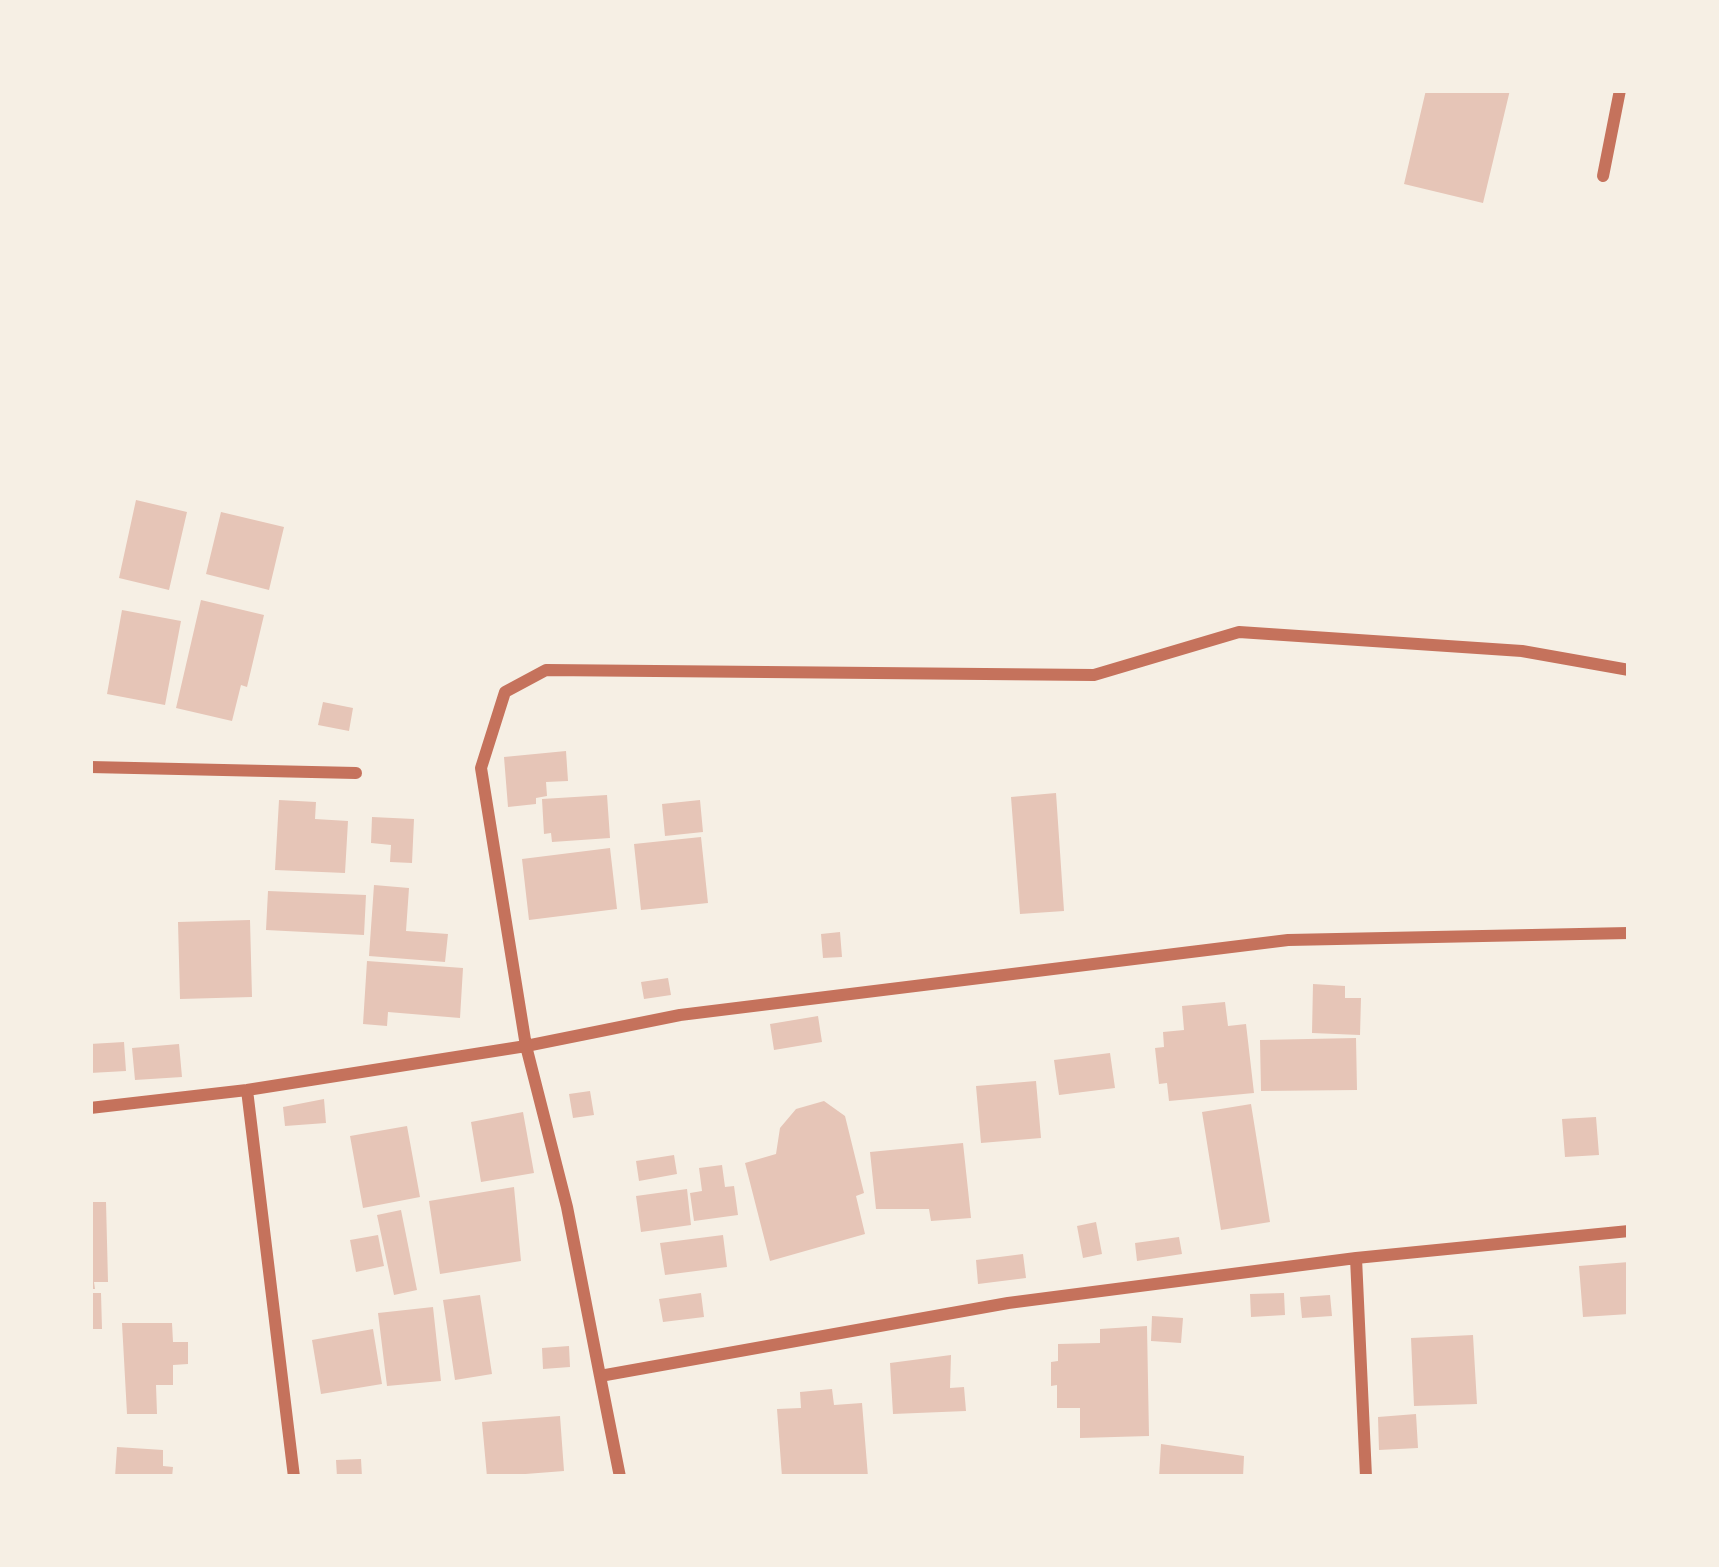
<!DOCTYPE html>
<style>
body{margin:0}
#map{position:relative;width:1719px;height:1567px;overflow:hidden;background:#f6efe4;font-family:Lato,sans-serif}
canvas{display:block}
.frame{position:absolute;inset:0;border:93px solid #f6efe4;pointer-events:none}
</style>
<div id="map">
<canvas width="1719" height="1567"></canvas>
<div class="frame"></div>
</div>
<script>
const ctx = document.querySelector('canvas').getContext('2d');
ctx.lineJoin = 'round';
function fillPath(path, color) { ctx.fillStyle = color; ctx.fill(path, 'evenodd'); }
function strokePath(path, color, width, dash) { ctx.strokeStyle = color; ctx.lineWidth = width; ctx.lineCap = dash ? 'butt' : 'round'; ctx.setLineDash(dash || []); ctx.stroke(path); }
const building = new Path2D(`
 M 1426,90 L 1510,90 L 1483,203 L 1404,184 Z
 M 136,500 L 187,512 L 169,590 L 119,578 Z
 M 221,512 L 284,527 L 269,590 L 206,574 Z
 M 201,600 L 264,615 L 247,687 L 241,685 L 232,721 L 176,708 Z
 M 122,610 L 181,621 L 165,705 L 107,694 Z
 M 323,702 L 353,708 L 349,731 L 318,725 Z
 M 566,751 L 568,781 L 546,782 L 547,796 L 536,798 L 536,804 L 508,807 L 504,757 Z
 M 1056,793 L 1064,911 L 1020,914 L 1011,797 Z
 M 607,795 L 610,838 L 552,842 L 551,833 L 544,834 L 542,799 Z
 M 279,800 L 316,802 L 315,819 L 348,821 L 345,873 L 275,870 Z
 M 700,800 L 703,832 L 665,836 L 662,804 Z
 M 372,817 L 414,819 L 412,863 L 390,862 L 391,845 L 371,843 Z
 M 701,837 L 708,903 L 641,910 L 634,844 Z
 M 610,848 L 617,909 L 529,920 L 522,859 Z
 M 374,885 L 409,888 L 406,931 L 448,934 L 445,962 L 369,956 Z
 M 268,891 L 366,895 L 364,935 L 266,930 Z
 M 250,920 L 252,997 L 180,999 L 178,922 Z
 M 840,932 L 842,957 L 823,958 L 821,934 Z
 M 367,961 L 463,968 L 460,1018 L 388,1012 L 387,1026 L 363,1024 Z
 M 668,978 L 671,995 L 644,999 L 641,982 Z
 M 1313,984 L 1345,986 L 1345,998 L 1361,998 L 1360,1035 L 1312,1033 Z
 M 1225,1002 L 1228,1026 L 1246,1024 L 1254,1093 L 1169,1101 L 1167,1083 L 1159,1084 L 1155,1048 L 1164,1047 L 1163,1032 L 1184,1030 L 1182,1006 Z
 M 818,1016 L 822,1042 L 774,1050 L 770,1024 Z
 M 1356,1038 L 1357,1090 L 1261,1091 L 1260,1040 Z
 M 124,1042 L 126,1071 L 90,1073 L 90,1044 Z
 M 179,1044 L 182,1077 L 135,1080 L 132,1048 Z
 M 1110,1053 L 1115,1088 L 1059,1095 L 1054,1060 Z
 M 1036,1081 L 1041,1138 L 981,1143 L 976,1086 Z
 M 590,1091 L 594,1115 L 573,1118 L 569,1094 Z
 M 324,1099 L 326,1123 L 285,1126 L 283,1107 Z
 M 824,1101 L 845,1116 L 864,1193 L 856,1196 L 865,1234 L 770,1261 L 745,1163 L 776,1154 L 780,1128 L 796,1109 Z
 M 1251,1104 L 1270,1222 L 1221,1230 L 1202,1112 Z
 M 523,1112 L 534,1173 L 481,1182 L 471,1122 Z
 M 1596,1117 L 1599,1155 L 1565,1157 L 1562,1119 Z
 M 407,1126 L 420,1197 L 363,1208 L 350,1136 Z
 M 963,1143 L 971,1218 L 931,1221 L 929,1209 L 876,1209 L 870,1152 Z
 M 674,1155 L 677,1174 L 639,1181 L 636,1161 Z
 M 722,1165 L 725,1187 L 734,1186 L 738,1215 L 694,1221 L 690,1193 L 702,1191 L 699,1168 Z
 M 514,1187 L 521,1261 L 440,1274 L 429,1201 Z
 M 687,1189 L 691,1225 L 641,1232 L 636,1196 Z
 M 90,1202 L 106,1202 L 108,1282 L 94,1282 L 95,1289 L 90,1289 Z
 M 401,1210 L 417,1290 L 394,1295 L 377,1215 Z
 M 1096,1222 L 1102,1254 L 1083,1258 L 1077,1226 Z
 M 378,1235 L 384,1266 L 356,1272 L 350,1240 Z
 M 723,1235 L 727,1267 L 665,1275 L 660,1243 Z
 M 1179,1237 L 1182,1254 L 1137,1261 L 1135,1243 Z
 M 1023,1254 L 1026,1278 L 978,1284 L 976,1260 Z
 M 1629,1262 L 1629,1314 L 1583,1317 L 1579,1266 Z
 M 90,1293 L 101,1293 L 102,1329 L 90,1329 Z
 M 701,1293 L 704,1317 L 663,1322 L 659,1299 Z
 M 1284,1293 L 1285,1315 L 1251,1317 L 1250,1294 Z
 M 480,1295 L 492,1374 L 455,1380 L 443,1300 Z
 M 1330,1295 L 1332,1316 L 1302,1318 L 1300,1297 Z
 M 433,1307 L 441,1381 L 387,1386 L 378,1313 Z
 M 1152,1316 L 1183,1318 L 1181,1343 L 1151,1341 Z
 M 122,1323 L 172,1323 L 173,1342 L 188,1342 L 188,1364 L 173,1365 L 173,1385 L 156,1385 L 157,1414 L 127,1414 Z
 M 1147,1326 L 1149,1436 L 1080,1438 L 1080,1408 L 1057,1408 L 1057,1385 L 1051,1386 L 1051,1362 L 1058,1361 L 1058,1344 L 1100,1343 L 1100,1329 Z
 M 373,1329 L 382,1384 L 321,1394 L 312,1340 Z
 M 1473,1335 L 1477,1404 L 1414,1406 L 1411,1338 Z
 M 569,1346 L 570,1367 L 543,1369 L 542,1348 Z
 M 951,1355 L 950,1388 L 964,1387 L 966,1411 L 893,1414 L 890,1363 Z
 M 832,1389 L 834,1405 L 862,1403 L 868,1477 L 782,1477 L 777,1409 L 801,1408 L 800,1392 Z
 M 1416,1414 L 1418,1448 L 1379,1450 L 1378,1417 Z
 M 560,1416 L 564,1471 L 487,1477 L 482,1422 Z
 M 1161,1444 L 1244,1456 L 1243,1477 L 1159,1477 Z
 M 117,1447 L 163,1450 L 163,1466 L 173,1467 L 172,1477 L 115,1477 Z
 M 361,1459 L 362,1477 L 337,1477 L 336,1460 Z`);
const minor = new Path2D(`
 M 1603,176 L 1620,90
 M 90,767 L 356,773
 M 247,1090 L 294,1477
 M 90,1108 L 247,1090 L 526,1046 L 680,1015 L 1288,940 L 1629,933
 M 1356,1258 L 1366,1477
 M 600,1376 L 567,1207 L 526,1046 L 481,768 L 505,692 L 546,670 L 1094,675 L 1239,632 L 1522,651 L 1629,670
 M 620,1477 L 600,1376 L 1008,1303 L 1356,1258 L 1629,1231`);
fillPath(building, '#e6c5b7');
strokePath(minor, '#c5725c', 12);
</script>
